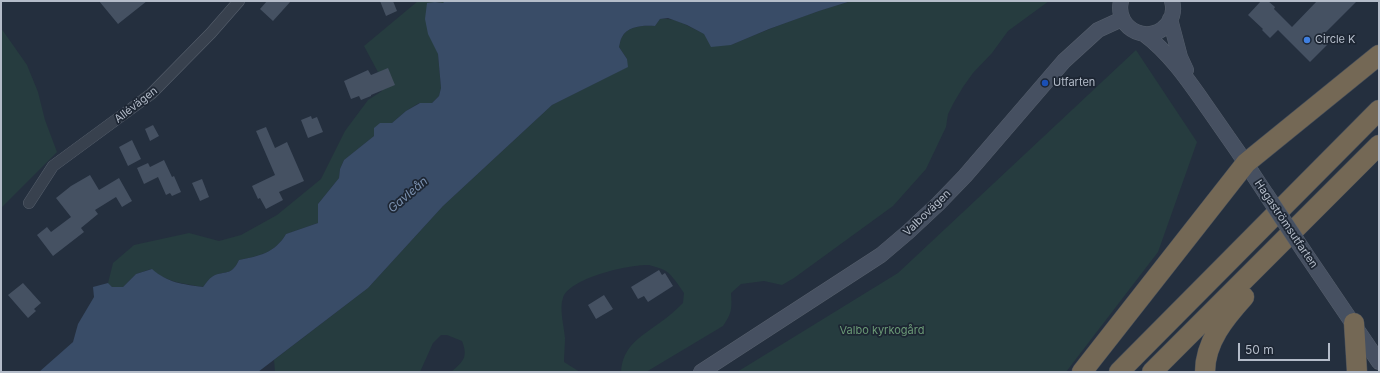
<!DOCTYPE html>
<meta charset="utf-8">
<style>
body{margin:0}
#map{position:relative;width:1380px;height:373px;overflow:hidden;background:#242f3e;font-family:Inter,sans-serif}
canvas{display:block}
.frame{position:absolute;inset:0;border:2px solid #b4bcc9;pointer-events:none}
.scale{position:absolute;left:1238px;top:343px;width:92px;height:18px;box-sizing:border-box;border:2px solid #b4bcc9;border-top:0;padding-left:5px;font-size:12px;line-height:14px;white-space:nowrap;color:#b4bcc9;-webkit-text-stroke:3px #1d2633;paint-order:stroke}
</style>
<div id="map">
<canvas width="1380" height="373"></canvas>
<div class="frame"></div>
<div class="scale">50 m</div>
</div>
<script>
const ctx = document.querySelector('canvas').getContext('2d');
ctx.lineJoin = 'round';
function fillPath(path, color) { ctx.fillStyle = color; ctx.fill(path, 'evenodd'); }
function strokePath(path, color, width, dash) { ctx.strokeStyle = color; ctx.lineWidth = width; ctx.lineCap = dash ? 'butt' : 'round'; ctx.setLineDash(dash || []); ctx.stroke(path); }
function drawText(font, color, halo, rows, align = 'center') {
  ctx.font = font + ' Inter,sans-serif'; ctx.lineWidth = 3.5; ctx.setLineDash([]); ctx.textBaseline = 'middle'; ctx.strokeStyle = halo; ctx.fillStyle = color; for (const [text, x, y, turn = 0] of rows) {
    ctx.save(); ctx.translate(x, y); ctx.rotate((+turn || 0) * Math.PI / 180); ctx.textAlign = isNaN(turn) ? turn : align; if (halo) ctx.strokeText(text, 0, 0); ctx.fillText(text, 0, 0); ctx.restore();
  }
}
const green = new Path2D(`
 M 418,1 L 445,1 L 443,3 L 435,2 L 438,54 L 441,88 L 439,96 L 432,103 L 419,103 L 406,111 L 392,123 L 380,123 L 374,136 L 344,160 L 340,169 L 339,178 L 318,204 L 318,223 L 286,234 C 275,253 259,256 239,260 C 232,275 227,271 215,275 C 210,277 206,283 203,287 C 182,283 168,283 151,269 L 136,274 L 123,287 L 112,287 L 108,283 L 113,263 L 134,245 L 189,233 L 219,241 L 241,235 L 277,215 L 321,179 L 345,131 L 368,100 L 382,91 L 379,74 L 364,46 Z
 M 851,1 L 1049,1 L 1008,31 L 992,53 L 973,73 L 963,87 L 953,104 L 948,114 L 946,127 L 926,169 L 893,206 L 794,278 L 782,285 L 764,281 L 741,284 L 731,293 C 732,309 732,313 723,326 L 646,372 L 621,372 C 623,346 639,338 658,324 C 667,318 675,311 683,303 L 684,293 C 679,286 672,274 664,270 C 660,268 653,266 649,265 C 630,264 569,278 563,298 C 559,308 564,326 565,338 C 565,346 564,354 564,362 L 580,372 L 451,372 C 464,361 468,357 462,341 L 447,335 L 441,335 L 433,343 L 420,372 L 275,372 L 274,360 L 368,288 L 443,206 L 552,105 L 627,67 L 627,59 L 619,47 C 620,44 620,40 622,37 C 627,26 644,25 655,26 L 660,19 C 676,17 690,28 705,34 C 713,38 722,42 731,45 C 770,28 810,13 851,1 Z
 M 1,28 L 27,65 L 38,92 L 45,120 L 57,152 L 1,208 Z
 M 1136,50 L 1197,142 L 1158,252 L 1066,372 L 737,372 L 898,273 Z`);
const water = new Path2D(`
 M 445,1 L 851,1 L 819,11 L 769,29 L 731,45 L 711,47 L 704,34 L 687,25 L 668,18 L 660,19 L 655,26 C 644,25 627,26 622,37 C 620,40 620,44 619,47 L 627,59 L 628,67 L 552,105 L 443,206 L 368,288 L 258,372 L 39,372 L 73,342 L 78,324 L 94,297 L 93,287 L 108,283 L 112,287 L 123,287 L 136,274 L 152,269 C 168,283 182,284 203,287 C 206,283 210,277 215,275 C 227,271 232,275 239,260 C 259,256 275,253 286,234 L 318,223 L 318,204 L 339,178 L 340,169 L 344,160 L 374,136 L 374,128 L 380,123 L 392,123 L 406,111 L 420,103 L 432,103 L 439,96 L 441,88 L 438,54 L 428,34 L 425,19 L 427,3 L 435,2 L 443,3 Z`);
const building = new Path2D(`
 M 99,1 L 147,1 L 118,24 Z
 M 267,1 L 291,1 L 273,21 L 260,9 Z
 M 380,1 L 393,1 L 397,11 L 386,16 Z
 M 1261,1 L 1268,1 L 1275,7 L 1274,9 L 1292,27 L 1317,1 L 1357,1 L 1322,36 L 1329,43 L 1310,62 L 1278,30 L 1270,38 L 1262,30 L 1263,29 L 1248,15 Z
 M 388,68 L 395,85 L 371,95 L 371,96 L 361,100 L 359,96 L 351,99 L 344,81 L 368,70 L 371,75 Z
 M 311,116 L 312,119 L 317,117 L 323,132 L 308,138 L 301,120 Z
 M 153,125 L 159,136 L 150,141 L 145,129 Z
 M 266,127 L 275,148 L 287,142 L 304,181 L 279,192 L 283,200 L 266,209 L 260,198 L 258,199 L 252,186 L 275,175 L 256,131 Z
 M 132,140 L 141,159 L 128,166 L 119,147 Z
 M 164,160 L 172,177 L 174,176 L 181,192 L 172,196 L 170,193 L 166,195 L 158,177 L 144,184 L 137,168 L 148,163 L 150,167 Z
 M 90,175 L 99,190 L 119,178 L 132,201 L 122,207 L 116,197 L 95,210 L 98,214 L 81,228 L 84,232 L 53,256 L 37,235 L 47,227 L 51,232 L 71,217 L 56,198 L 71,186 Z
 M 202,179 L 209,197 L 200,201 L 192,183 Z
 M 659,270 L 662,275 L 665,273 L 673,286 L 648,302 L 644,296 L 638,299 L 631,287 Z
 M 23,283 L 41,303 L 34,309 L 36,311 L 28,318 L 8,295 Z
 M 604,295 L 613,309 L 596,319 L 588,305 Z`);
const minor = new Path2D(`
 M 29,203 L 53,166 L 151,94 L 211,33 L 239,1`);
const secondary = new Path2D(`
 M 1121,1 C 1114,30 1152,47 1169,22 C 1173,16 1174,8 1172,1
 M 1170,19 L 1180,57 L 1186,70
 M 1144,34 C 1171,54 1190,83 1209,110 C 1229,138 1248,166 1266,194
 M 1305,253 L 1379,362
 M 701,372 L 881,255 L 908,232 L 938,204 L 965,176 L 1064,61 L 1098,30 L 1122,19`);
const motorway = new Path2D(`
 M 1354,323 L 1357,372
 M 1082,372 L 1246,163 L 1379,55
 M 1119,372 L 1379,110
 M 1152,372 L 1379,145
 M 1205,372 C 1205,342 1225,318 1244,297`);
const secondaryBridge = new Path2D(`
 M 1266,194 L 1305,253`);
const markers = [
 [1307,40,4,"#3f7fe0"],
 [1045,83,4,"#1a4fb4"]
];
const poiNames = [
 ["Circle K",1315,40],
 ["Utfarten",1053,83]
];
const streetNames = [
 ["Allévägen",136,105,-38],
 ["Valbovägen",927,213,-44],
 ["Hagaströmsutfarten",1286,224,56]
];
const parkNames = [
 ["Valbo kyrkogård",882,331]
];
const waterNames = [
 ["Gavleån",408,195,-40]
];
fillPath(green, '#263c3f');
fillPath(water, '#394c67');
fillPath(building, '#455162');
strokePath(minor, '#565f6c', 12);
strokePath(secondary, '#565f6c', 16);
strokePath(motorway, '#434c59', 21);
strokePath(minor, '#38414e', 11);
strokePath(secondary, '#465061', 15);
strokePath(motorway, '#746855', 20);
strokePath(secondaryBridge, '#565f6c', 16, []);
strokePath(secondaryBridge, '#465061', 15);
for (const [x, y, r, color] of markers) { const dot = new Path2D(); dot.arc(x, y, r, 0, 2 * Math.PI); ctx.fillStyle = color; ctx.fill(dot); strokePath(dot, '#1d2633', 1.5); }
drawText('11px', '#b4bcc9', '#1d2633', poiNames, 'left');
drawText('11px', '#b4bcc9', '#1d2633', streetNames);
drawText('11px', '#6b9a76', '#1d2633', parkNames);
drawText('italic 12px', '#7c92b1', '#1d2633', waterNames);
</script>
